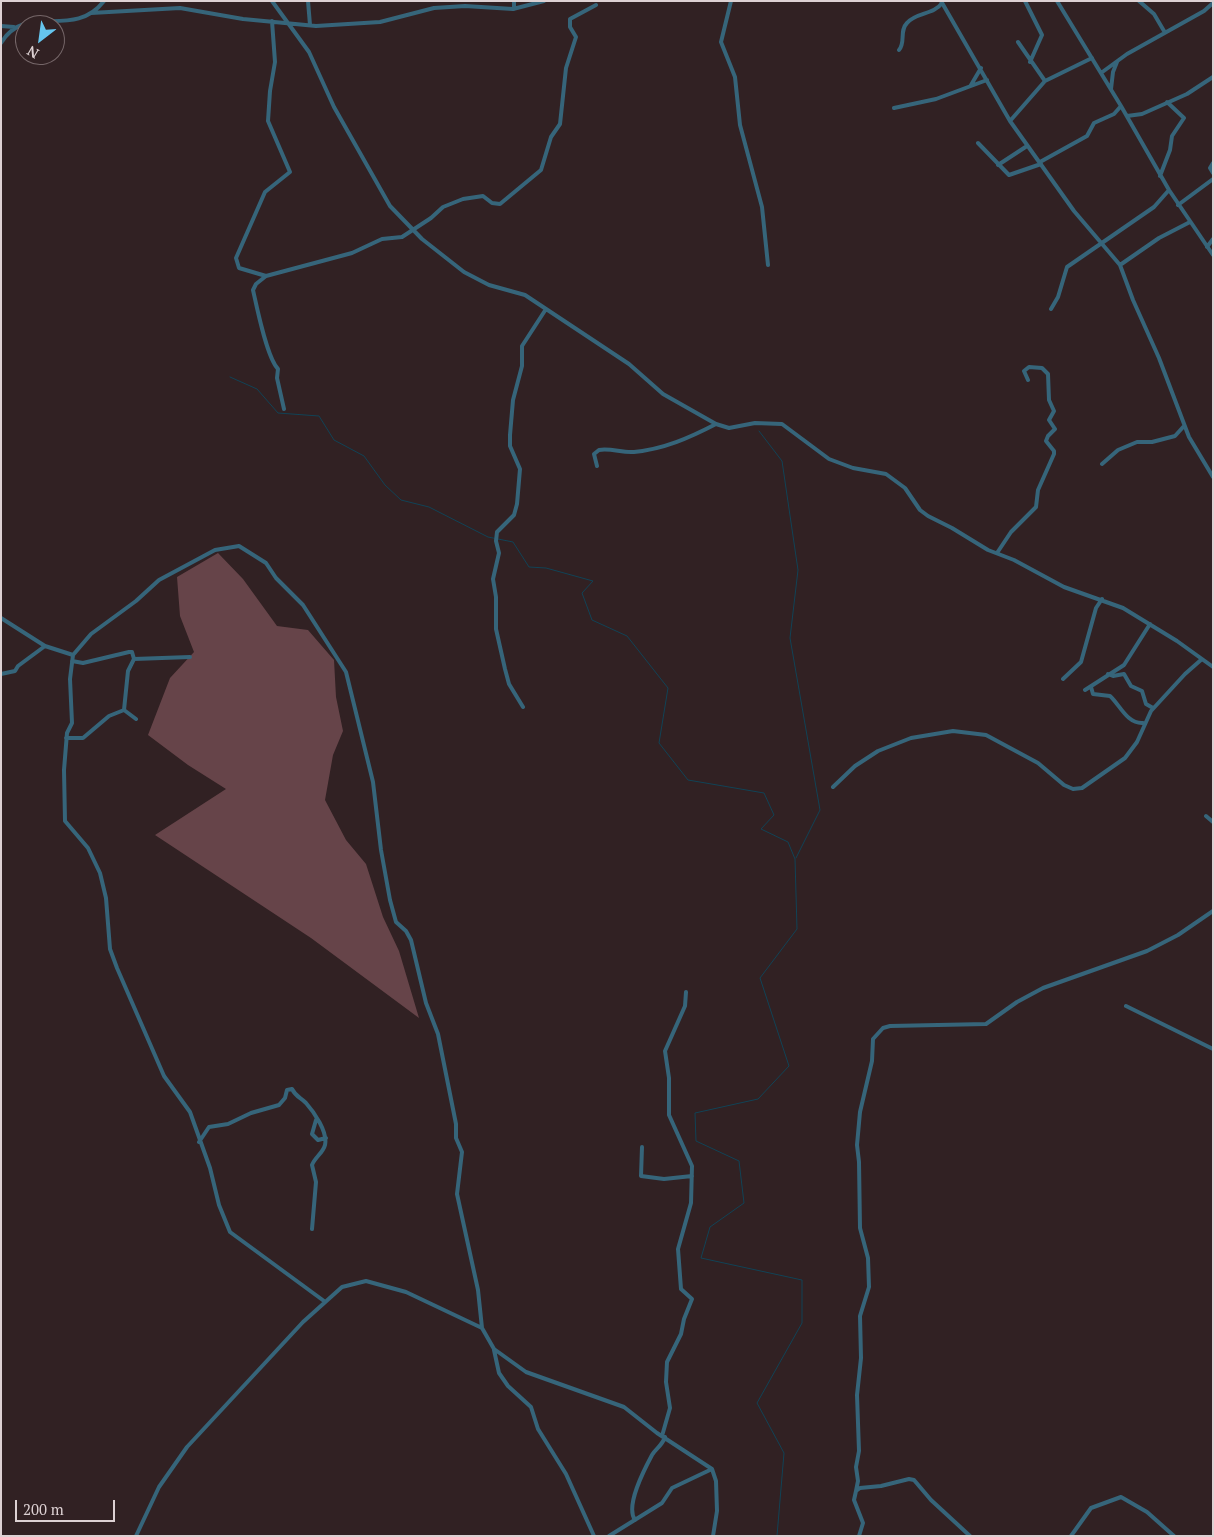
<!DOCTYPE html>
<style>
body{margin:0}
#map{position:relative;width:1214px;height:1537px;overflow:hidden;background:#312123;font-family:"PT Serif",serif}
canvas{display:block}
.frame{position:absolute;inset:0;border:2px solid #ddd1d3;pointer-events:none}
.north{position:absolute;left:15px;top:15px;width:50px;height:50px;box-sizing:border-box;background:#312123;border:1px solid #766769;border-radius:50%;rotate:210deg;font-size:14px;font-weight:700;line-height:20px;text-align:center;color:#ddd1d3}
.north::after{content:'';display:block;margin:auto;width:18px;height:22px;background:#65c5ee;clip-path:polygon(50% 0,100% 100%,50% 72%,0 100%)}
.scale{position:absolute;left:15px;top:1500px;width:100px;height:22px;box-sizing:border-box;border:2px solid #ddd1d3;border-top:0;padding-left:6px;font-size:15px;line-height:18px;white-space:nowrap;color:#ddd1d3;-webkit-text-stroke:4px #312123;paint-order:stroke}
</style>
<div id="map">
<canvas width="1214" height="1537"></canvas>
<div class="frame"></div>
<div class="north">N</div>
<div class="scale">200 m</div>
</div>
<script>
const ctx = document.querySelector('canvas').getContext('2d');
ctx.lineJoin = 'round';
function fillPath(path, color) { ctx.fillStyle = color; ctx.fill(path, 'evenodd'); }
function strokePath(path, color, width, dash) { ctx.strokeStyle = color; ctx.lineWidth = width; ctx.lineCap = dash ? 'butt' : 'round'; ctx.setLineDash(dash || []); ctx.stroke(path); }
const green = new Path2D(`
 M 218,553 L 243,579 L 277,626 L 308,630 L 334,660 L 336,697 L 343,731 L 333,755 L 325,800 L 346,840 L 366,864 L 383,917 L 399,951 L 419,1018 L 311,938 L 155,835 L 226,789 L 188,765 L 148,735 L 170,678 L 194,652 L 180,616 L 177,577 Z`);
const stream = new Path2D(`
 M 230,377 L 257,389 L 278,413 L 319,416 L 334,440 L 364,456 L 385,485 L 401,500 L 429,507 L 488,537 L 513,542 L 529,567 L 546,568 L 593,581 L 582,593 L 592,620 L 627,636 L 668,688 L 659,743 L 688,780 L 764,793 L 774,815 L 761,829 L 788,842 L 795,859 L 797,929 L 760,978 L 789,1066 L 758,1099 L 695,1113 L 696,1141 L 739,1161 L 744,1203 L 710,1227 L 701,1258 L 802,1280 L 802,1323 L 757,1403 L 784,1453 L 777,1536
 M 759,431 L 782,461 L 798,570 L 790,638 L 820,810 L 796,858`);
const minor = new Path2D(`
 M 272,1 L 309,52 L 334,107 L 390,206 L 422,239 L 464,272 L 489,285 L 525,295 L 629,364 L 663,394 L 716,424 L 729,428 L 755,423 L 782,424 L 829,459 L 853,468 L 886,474 L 905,488 L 920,510 L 928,516 L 952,528 L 988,550 L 1014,560 L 1064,587 L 1123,608 L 1177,641 L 1213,667
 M 308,1 L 310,25
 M 514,1 L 514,9
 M 731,1 L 721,42 L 735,77 L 740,125 L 762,207 L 768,265
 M 941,1 L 1010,121 L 1074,211 L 1120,265 L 1133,300 L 1159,358 L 1189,437 L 1213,477
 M 1025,1 L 1042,35 L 1030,62
 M 1057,1 L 1121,106 L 1169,190 L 1213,255
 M 1139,1 L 1154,14 L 1164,31
 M 91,13 L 180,8 L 243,19 L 316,26 L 380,22 L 434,8 L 465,6 L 513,9 L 544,1
 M 1,26 L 14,27
 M 1018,42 L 1045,81
 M 1,43 C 26,1 73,41 104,1
 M 899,50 C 906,42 899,31 907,23 C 916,12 934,15 942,3
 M 1101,73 L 1127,54 L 1204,11 L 1213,3
 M 971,85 L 981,68
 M 1111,89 L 1113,72 L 1117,62
 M 894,108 L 936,99 L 987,80
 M 1127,116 L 1142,114 L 1187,94 L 1213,77
 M 1010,121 L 1045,81 L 1092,58
 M 978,143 L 1009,175 L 1041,164
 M 1040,162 L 1087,136 L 1094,123 L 1114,114 L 1121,106
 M 1213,163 L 1210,168 L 1213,173
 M 998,165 L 1027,146
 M 1160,176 L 1170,150 L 1172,136 L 1184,118 L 1167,102
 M 1178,205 L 1213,179
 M 1207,247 L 1213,239
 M 1120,265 L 1159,238 L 1190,222
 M 266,276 L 239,268 L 236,258 L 265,192 L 290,172 L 268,121 L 270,91 L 275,62 L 272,21
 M 1051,309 L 1058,297 L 1067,267 L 1154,207 L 1169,190
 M 284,409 L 277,378 L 278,369 C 267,358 257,308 253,290 L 256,284 L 266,276 L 352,253 L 382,239 L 402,237 L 431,218 L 443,207 L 463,199 L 483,196 L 492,203 L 500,204 L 541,170 L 551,137 L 560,124 L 566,68 L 576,37 L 570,27 L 570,19 L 596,5
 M 1102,464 L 1118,450 L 1137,442 L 1152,442 L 1175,436 L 1184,426
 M 597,466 L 594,454 L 599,450 C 611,448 622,453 634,452 C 664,449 689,438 716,424
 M 997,553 L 1011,532 L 1036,507 L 1038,490 L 1054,454 L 1054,451 L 1046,441 L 1048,436 L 1055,429 L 1049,420 L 1054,411 L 1049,400 L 1048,374 L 1042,368 L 1029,367 L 1024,371 L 1028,380
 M 1,618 L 45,646 L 73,655 L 70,679 L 72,723 L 67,733 L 64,770 L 65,821 L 88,848 L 100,873 L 106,898 L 110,949 L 117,968 L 164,1076 L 190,1112 L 210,1168 L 219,1205 L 230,1232 L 324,1301
 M 73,655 L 91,634 L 136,601 L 159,580 L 215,550 L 239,546 L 266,563 L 276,578 L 303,605 L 346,672 L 373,782 L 381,850 L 390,900 L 396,922 L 406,931 L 411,940 L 426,1003 L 438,1034 L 456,1124 L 456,1138 L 462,1152 L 457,1194 L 478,1290 L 482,1328 L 494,1349 L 526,1372 L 624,1407 L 657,1433 L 712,1469 L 716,1481 L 717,1511 L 713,1536
 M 72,661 L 83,663 L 129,652 L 132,652 L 134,659 L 190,657
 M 1,674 L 15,671 L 18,666 L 45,646
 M 1108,674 L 1113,676 L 1124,674 L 1131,686 L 1142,691 L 1146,704 L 1153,708
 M 1063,679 L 1081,662 L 1096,608 L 1102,599
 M 1091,687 L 1093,694 L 1110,696 C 1120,705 1127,724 1143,723
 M 1085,690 L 1124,665 L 1150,624
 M 523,707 L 509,684 L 505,669 L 496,629 L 496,597 L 493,579 L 499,553 L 496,541 L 497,532 L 514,515 L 517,504 L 520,469 L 510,446 L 510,435 L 513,400 L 522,366 L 522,346 L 546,309
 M 124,710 L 128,671 L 134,659
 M 66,738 L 83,738 L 109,716 L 124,710 L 136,719
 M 833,787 L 855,766 L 878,751 L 911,738 L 953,731 L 986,735 L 1038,763 L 1064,785 L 1073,789 L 1082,788 L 1125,758 L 1137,742 L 1151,711 L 1185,674 L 1202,659
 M 1206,816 L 1213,822
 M 1126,1006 L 1213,1049
 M 316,1120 L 312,1134 L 318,1140 L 326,1138
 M 199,1142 L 209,1127 L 228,1124 L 251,1113 L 279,1105 L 285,1098 L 287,1090 L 292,1089 C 296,1097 300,1097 306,1103 C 314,1112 328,1132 325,1145 C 323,1153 315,1157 312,1165 L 316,1182 L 312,1229
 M 642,1147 L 641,1176 L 664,1179 L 692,1176
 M 494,1350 L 499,1373 L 508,1386 L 531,1407 L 538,1429 L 566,1474 L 594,1536
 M 662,1436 L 670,1408 L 666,1382 L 667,1362 L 681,1334 L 684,1319 L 692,1299 L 681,1289 L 678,1249 L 691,1203 L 692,1166 L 669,1115 L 669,1078 L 665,1051 L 685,1006 L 686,992
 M 856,1491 L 858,1481 L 856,1467 L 859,1451 L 857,1395 L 861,1358 L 860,1316 L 869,1287 L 868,1258 L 860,1228 L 859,1162 L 857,1145 L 860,1112 L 872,1061 L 873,1039 L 883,1028 L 890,1026 L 986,1024 L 1017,1002 L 1043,988 L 1147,951 L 1178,935 L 1213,911
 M 635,1520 C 625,1506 644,1470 652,1455 C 656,1448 662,1446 665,1437
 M 136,1536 L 159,1487 L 187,1447 L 303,1322 L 342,1287 L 366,1281 L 406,1292 L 482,1328
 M 609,1536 L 662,1503 L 672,1488 L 712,1469
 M 859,1536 L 863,1523 L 854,1500 L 856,1491 L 860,1488 L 881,1486 L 909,1479 L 914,1480 L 931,1500 L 970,1536
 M 1071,1536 L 1091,1508 L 1121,1497 L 1147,1512 L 1174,1536`);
fillPath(green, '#664449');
strokePath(stream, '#114356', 1);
strokePath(minor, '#36657a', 4);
</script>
